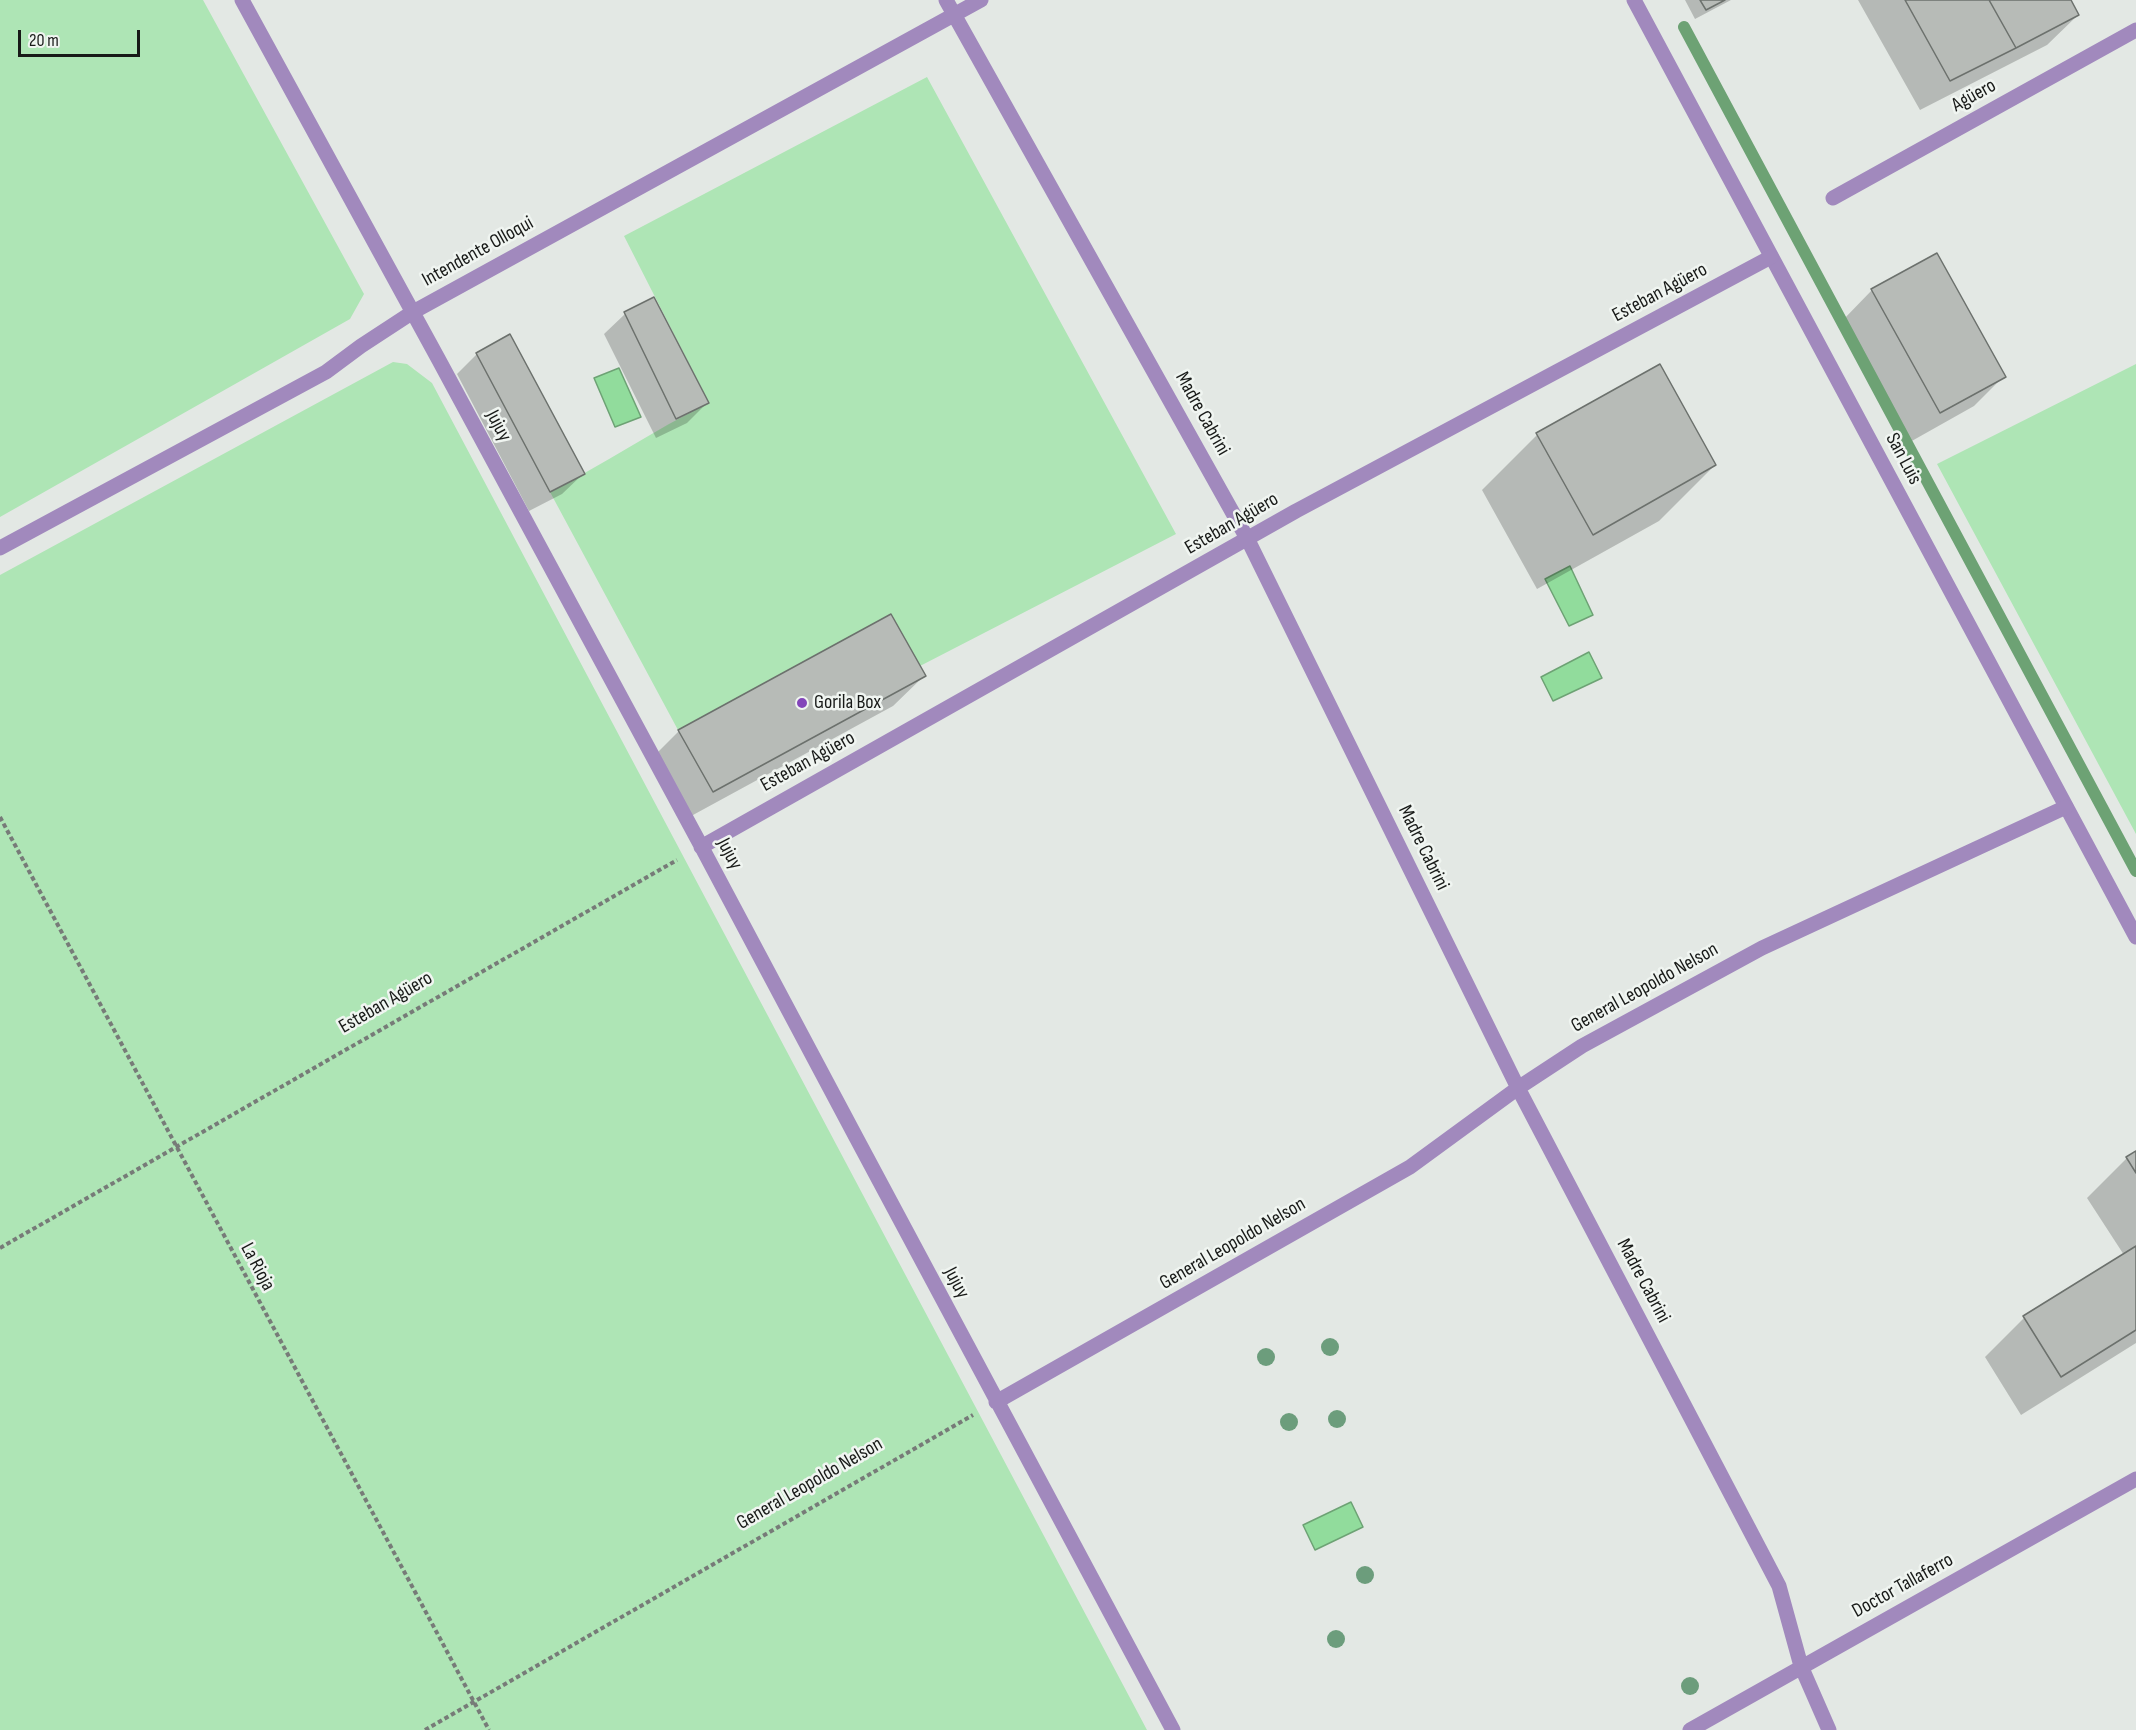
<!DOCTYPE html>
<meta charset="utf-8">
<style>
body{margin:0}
#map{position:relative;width:2136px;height:1730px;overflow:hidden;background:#e3e8e4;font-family:"Sofia Sans Condensed",sans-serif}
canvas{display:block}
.scale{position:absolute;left:18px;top:30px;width:122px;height:27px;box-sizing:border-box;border:3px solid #181a18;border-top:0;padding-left:8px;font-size:18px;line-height:21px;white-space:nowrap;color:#181a18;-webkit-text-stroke:4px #f0f5f1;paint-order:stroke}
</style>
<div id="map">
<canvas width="2136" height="1730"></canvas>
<div class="scale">20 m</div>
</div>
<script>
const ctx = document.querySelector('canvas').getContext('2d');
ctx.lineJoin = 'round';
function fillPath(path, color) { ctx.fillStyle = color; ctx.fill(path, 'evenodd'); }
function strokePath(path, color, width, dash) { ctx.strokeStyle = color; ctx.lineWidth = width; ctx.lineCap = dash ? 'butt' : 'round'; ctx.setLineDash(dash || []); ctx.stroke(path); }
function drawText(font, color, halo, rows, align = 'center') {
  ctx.font = font + ' "Sofia Sans Condensed",sans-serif'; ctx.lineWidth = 5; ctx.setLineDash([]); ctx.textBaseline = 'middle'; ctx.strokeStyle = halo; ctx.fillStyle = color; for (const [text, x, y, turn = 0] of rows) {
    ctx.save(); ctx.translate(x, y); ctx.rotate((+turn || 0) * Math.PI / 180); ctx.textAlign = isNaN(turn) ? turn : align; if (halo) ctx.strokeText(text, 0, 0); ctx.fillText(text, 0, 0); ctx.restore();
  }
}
const green = new Path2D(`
 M 0,0 L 203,0 L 364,294 L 350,319 L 0,517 Z
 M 927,77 L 1176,534 L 920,666 L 891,614 L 678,730 L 550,492 C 604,464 654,430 709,403 L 624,236 Z
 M 393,362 L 407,364 L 432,383 L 1147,1730 L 0,1730 L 0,575 Z
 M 2136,364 L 2136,834 L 1937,464 Z`);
const water = new Path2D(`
 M 619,368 L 641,417 L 615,427 L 594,378 Z
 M 1570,566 L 1593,615 L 1569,626 L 1545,579 Z
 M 1589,652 L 1602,678 L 1553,701 L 1541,677 Z
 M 1351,1502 L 1363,1527 L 1315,1550 L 1303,1525 Z`);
const shadow = new Path2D(`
 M 1685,0 L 1731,0 L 1695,19 Z
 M 1858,0 L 2069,0 L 2078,15 L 2047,45 L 1920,110 Z
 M 1872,290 L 2004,376 L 1974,406 L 1910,442 L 1842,321 Z
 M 654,299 L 707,403 L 687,423 L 656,438 L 604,334 L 625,314 Z
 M 477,354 L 583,474 L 562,494 L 529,511 L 457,374 Z
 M 1537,435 L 1715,465 L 1659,521 L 1537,589 L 1482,490 Z
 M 924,676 L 893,706 L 682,821 L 649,761 L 679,731 Z
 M 2136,1152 L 2136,1343 L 2021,1415 L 1985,1357 L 2024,1318 L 2124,1255 L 2087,1198 L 2127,1158 Z`);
const stream = new Path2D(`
 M 1684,27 L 2136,871`);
const building = new Path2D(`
 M 1700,0 L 1725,0 L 1706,10 Z
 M 1905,0 L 1989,0 L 2016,48 L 1950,81 Z
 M 1989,0 L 2071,0 L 2079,15 L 2016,48 Z
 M 1937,253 L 2006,377 L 1940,413 L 1871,289 Z
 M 654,297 L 709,403 L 676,419 L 624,312 Z
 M 510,334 L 585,474 L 550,492 L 476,353 Z
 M 1660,364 L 1716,465 L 1593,535 L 1536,433 Z
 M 891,614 L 926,676 L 713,792 L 678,730 Z
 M 2136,1151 L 2136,1173 L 2126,1157 Z
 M 2136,1246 L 2136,1330 L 2061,1377 L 2023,1316 Z`);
const path = new Path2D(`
 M 0,817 L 489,1730
 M 0,1248 L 677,860
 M 425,1730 L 973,1415`);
const service = new Path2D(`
 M 1634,0 L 2136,937`);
const minor = new Path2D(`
 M 242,0 C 396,280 548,560 699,842 C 857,1138 1013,1435 1173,1730
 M 946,0 L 1248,540 L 1518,1088 L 1779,1586 L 1801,1666 L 1829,1730
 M 1833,198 L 2136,30
 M 0,548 L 326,372 L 361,346 L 413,312 L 981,0
 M 701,847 L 1296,511 L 1771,257
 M 996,1402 L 1410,1167 L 1518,1088 L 1582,1046 L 1762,948 L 2066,807
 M 1690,1730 L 2136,1479`);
const trees = [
 [1330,1347],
 [1266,1357],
 [1337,1419],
 [1289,1422],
 [1365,1575],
 [1336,1639],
 [1690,1686]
];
const markers = [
 [802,703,6,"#8345ba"]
];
const streetNames = [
 ["Agüero",1974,96,-29],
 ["Intendente Olloqui",478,252,-29],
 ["Esteban Agüero",1660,293,-28],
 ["Madre Cabrini",1202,414,61],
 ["Jujuy",498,426,62],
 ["San Luis",1903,459,62],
 ["Esteban Agüero",1232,524,-30],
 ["Esteban Agüero",808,762,-29],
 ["Madre Cabrini",1423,848,64],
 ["Jujuy",729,854,62],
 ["General Leopoldo Nelson",1645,988,-29],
 ["Esteban Agüero",386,1003,-30],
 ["General Leopoldo Nelson",1233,1244,-30],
 ["La Rioja",257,1267,62],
 ["Madre Cabrini",1643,1281,62],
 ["Jujuy",956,1283,62],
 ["General Leopoldo Nelson",810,1484,-30],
 ["Doctor Tallaferro",1903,1586,-29]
];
const poiNames = [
 ["Gorila Box",814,703]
];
fillPath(green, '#aee5b5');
fillPath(water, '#91dc9c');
strokePath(water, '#6da274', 1.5);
fillPath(shadow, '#0003');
strokePath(stream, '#6da274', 12);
fillPath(building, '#b7bbb7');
strokePath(building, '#6c716d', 1.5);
strokePath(path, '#777b78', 4, [4.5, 3]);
strokePath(service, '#a189bd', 15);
strokePath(minor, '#a189bd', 15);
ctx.fillStyle = '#6c9d7c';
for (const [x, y] of trees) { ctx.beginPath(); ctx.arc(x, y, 9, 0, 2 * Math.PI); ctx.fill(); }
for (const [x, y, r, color] of markers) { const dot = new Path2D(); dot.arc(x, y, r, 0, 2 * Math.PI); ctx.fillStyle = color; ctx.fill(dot); strokePath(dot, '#f0f5f1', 2); }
drawText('20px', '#181a18', '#f0f5f1', streetNames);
drawText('20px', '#181a18', '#f0f5f1', poiNames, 'left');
</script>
